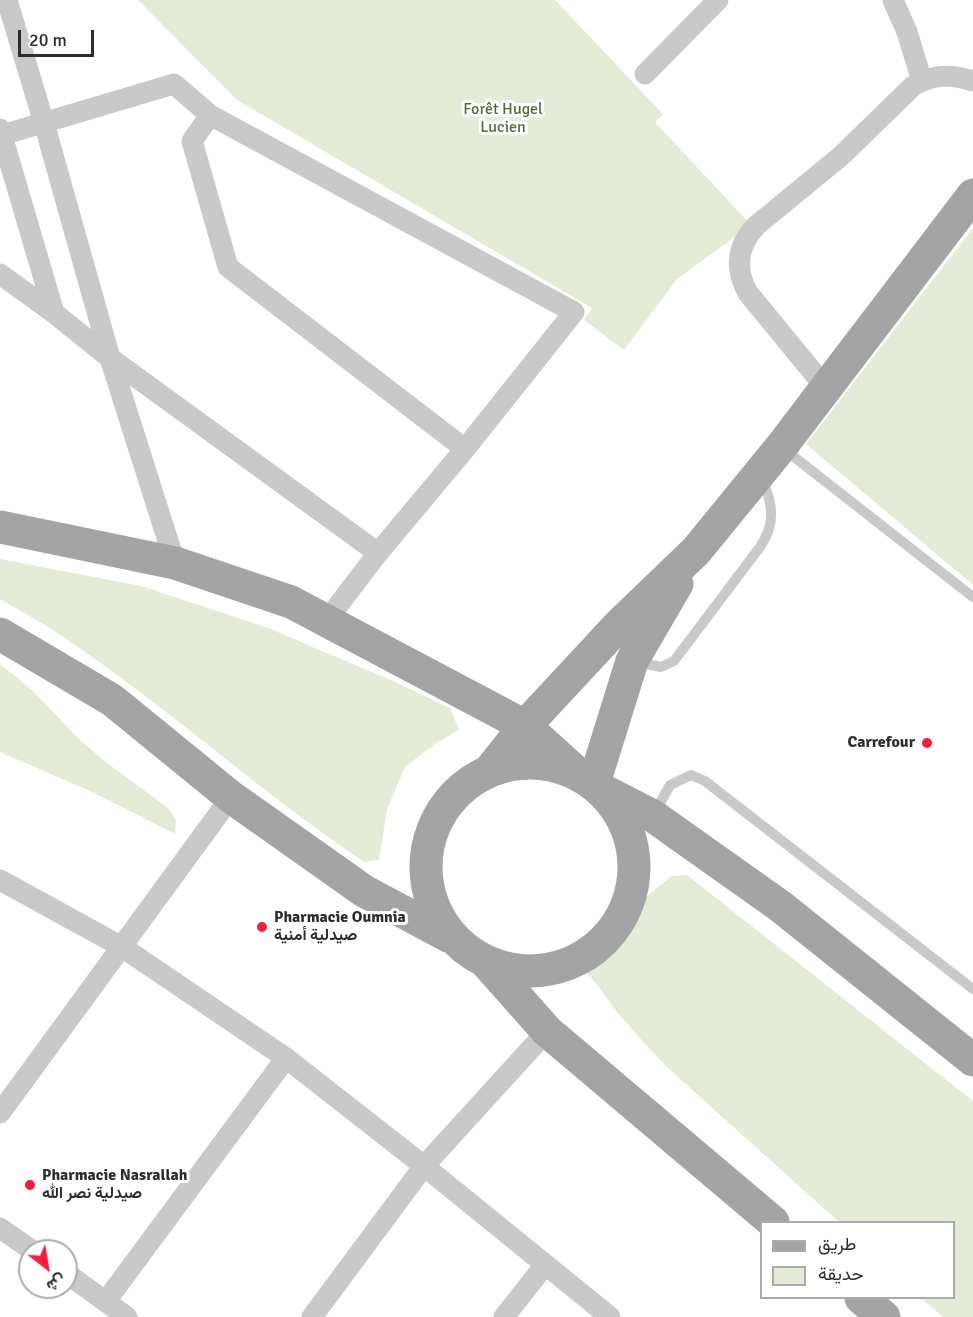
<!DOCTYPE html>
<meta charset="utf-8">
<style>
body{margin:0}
#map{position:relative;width:973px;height:1317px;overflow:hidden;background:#fff;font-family:Signika,Vazirmatn,sans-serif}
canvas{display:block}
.legend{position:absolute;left:760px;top:1221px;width:195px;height:78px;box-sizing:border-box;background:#fff;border:2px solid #ababab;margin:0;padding:8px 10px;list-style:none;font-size:18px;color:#2c2c2c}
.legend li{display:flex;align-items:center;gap:12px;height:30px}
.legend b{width:30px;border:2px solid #ababab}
.north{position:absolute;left:18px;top:1239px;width:60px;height:60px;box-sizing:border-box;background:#fff;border:2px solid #ababab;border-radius:50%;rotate:149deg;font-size:16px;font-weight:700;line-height:24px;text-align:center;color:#2c2c2c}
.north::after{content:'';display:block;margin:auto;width:21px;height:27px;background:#f41e3c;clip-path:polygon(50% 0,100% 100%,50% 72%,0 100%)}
.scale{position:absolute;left:18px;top:30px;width:76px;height:27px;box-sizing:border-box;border:3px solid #2c2c2c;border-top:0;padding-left:8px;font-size:18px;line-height:21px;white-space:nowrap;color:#2c2c2c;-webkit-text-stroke:4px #fff;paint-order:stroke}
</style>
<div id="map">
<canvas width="973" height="1317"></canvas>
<ul class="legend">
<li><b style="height:8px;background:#a4a4a4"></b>طريق</li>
<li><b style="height:16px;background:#e4ecd8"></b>حديقة</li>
</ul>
<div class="north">ش</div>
<div class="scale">20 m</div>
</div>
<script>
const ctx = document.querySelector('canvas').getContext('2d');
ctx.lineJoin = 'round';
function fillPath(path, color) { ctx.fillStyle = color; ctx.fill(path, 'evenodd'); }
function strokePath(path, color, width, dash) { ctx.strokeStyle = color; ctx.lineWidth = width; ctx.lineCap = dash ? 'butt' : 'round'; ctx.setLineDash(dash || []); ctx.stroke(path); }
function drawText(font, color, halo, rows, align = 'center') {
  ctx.font = font + ' Signika,Vazirmatn,sans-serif'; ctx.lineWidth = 6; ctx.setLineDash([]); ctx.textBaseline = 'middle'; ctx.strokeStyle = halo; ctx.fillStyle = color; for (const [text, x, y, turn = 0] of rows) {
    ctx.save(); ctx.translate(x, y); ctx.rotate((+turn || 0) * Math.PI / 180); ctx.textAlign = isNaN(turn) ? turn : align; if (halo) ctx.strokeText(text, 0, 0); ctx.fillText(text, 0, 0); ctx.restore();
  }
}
const green = new Path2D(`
 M 138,0 L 555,0 L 663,114 L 655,122 L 751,225 L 677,279 L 624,350 L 584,320 L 592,308 L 237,100 Z
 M 973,228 L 973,585 L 806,444 Z
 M 0,559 L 141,586 L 268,628 L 393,681 L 450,708 L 459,730 L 439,741 L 405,767 L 387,809 L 379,860 L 364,862 C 259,791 165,705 59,634 C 40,621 20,611 0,599 Z
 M 0,664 L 33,691 L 80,740 L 107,763 L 168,808 L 176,820 L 175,834 L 90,791 L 0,752 Z
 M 687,875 L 973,1101 L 973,1317 L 943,1317 L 921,1298 L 954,1298 L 954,1222 L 839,1222 L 669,1069 C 651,1051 634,1032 617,1012 C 606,998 598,983 584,971 L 609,948 L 624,929 L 631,914 L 647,896 L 672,876 Z`);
const service = new Path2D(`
 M 784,449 L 973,597
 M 637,662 L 661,667 L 674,661 L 760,547 C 776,524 773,504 762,479
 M 654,814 L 670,785 L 691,775 L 705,781 L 973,989`);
const minor = new Path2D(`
 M 7,0 L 44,123 L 110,358 L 175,563
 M 893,0 L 907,32 L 922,81
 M 645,74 L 718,0
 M 210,115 L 192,141 L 228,267 L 465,449
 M 0,129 L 54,313
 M 2,135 L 174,84 L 210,115 L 574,312 L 465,449 L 378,553 L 327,620
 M 0,274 L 54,313 L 110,358 L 378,553
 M 826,388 L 748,293 C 734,268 737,245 757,225 L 841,156 L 913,86 C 933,74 951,74 973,81
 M 0,880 L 122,947 L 286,1058 L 424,1166 L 610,1317
 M 0,1113 L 231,797
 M 0,1228 L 33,1251
 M 66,1273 L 127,1317
 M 106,1301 L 286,1058
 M 312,1317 L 424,1166 L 547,1031
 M 504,1317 L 545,1265`);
const primary = new Path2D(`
 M 0,527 L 175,563 L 291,602 L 525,726 L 577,773
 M 0,634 L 112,700 L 231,797 L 364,891 L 450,937
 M426 867a104 104 0 1 1 208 0a104 104 0 1 1-208 0Z
 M 490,770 L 525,726 L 618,626 L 696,551 L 781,447 L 973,195
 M 594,783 L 632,661 L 677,584
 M 608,793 L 653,816 L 780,906 L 973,1060
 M 484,960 L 547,1031 L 773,1222
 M 861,1298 L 884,1317`);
const markers = [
 [927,743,6,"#f41e3c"],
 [262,927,6,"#f41e3c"],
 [30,1185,6,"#f41e3c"]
];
const parkNames = [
 ["Forêt Hugel",503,110],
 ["Lucien",503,128]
];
const poiNames = [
 ["Carrefour",915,743,"right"],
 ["Pharmacie Oumnia",274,918],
 ["صيدلية أمنية",274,936],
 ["Pharmacie Nasrallah",42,1176],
 ["صيدلية نصر الله",42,1194]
];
fillPath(green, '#e4ecd8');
strokePath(service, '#c9c9c9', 10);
strokePath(minor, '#c9c9c9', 21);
strokePath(primary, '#a4a4a4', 33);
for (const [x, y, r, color] of markers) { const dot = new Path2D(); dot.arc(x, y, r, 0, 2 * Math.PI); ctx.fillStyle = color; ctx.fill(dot); strokePath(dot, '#fff', 2); }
drawText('16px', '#526b36', '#fff', parkNames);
drawText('bold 16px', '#2c2c2c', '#fff', poiNames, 'left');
</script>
